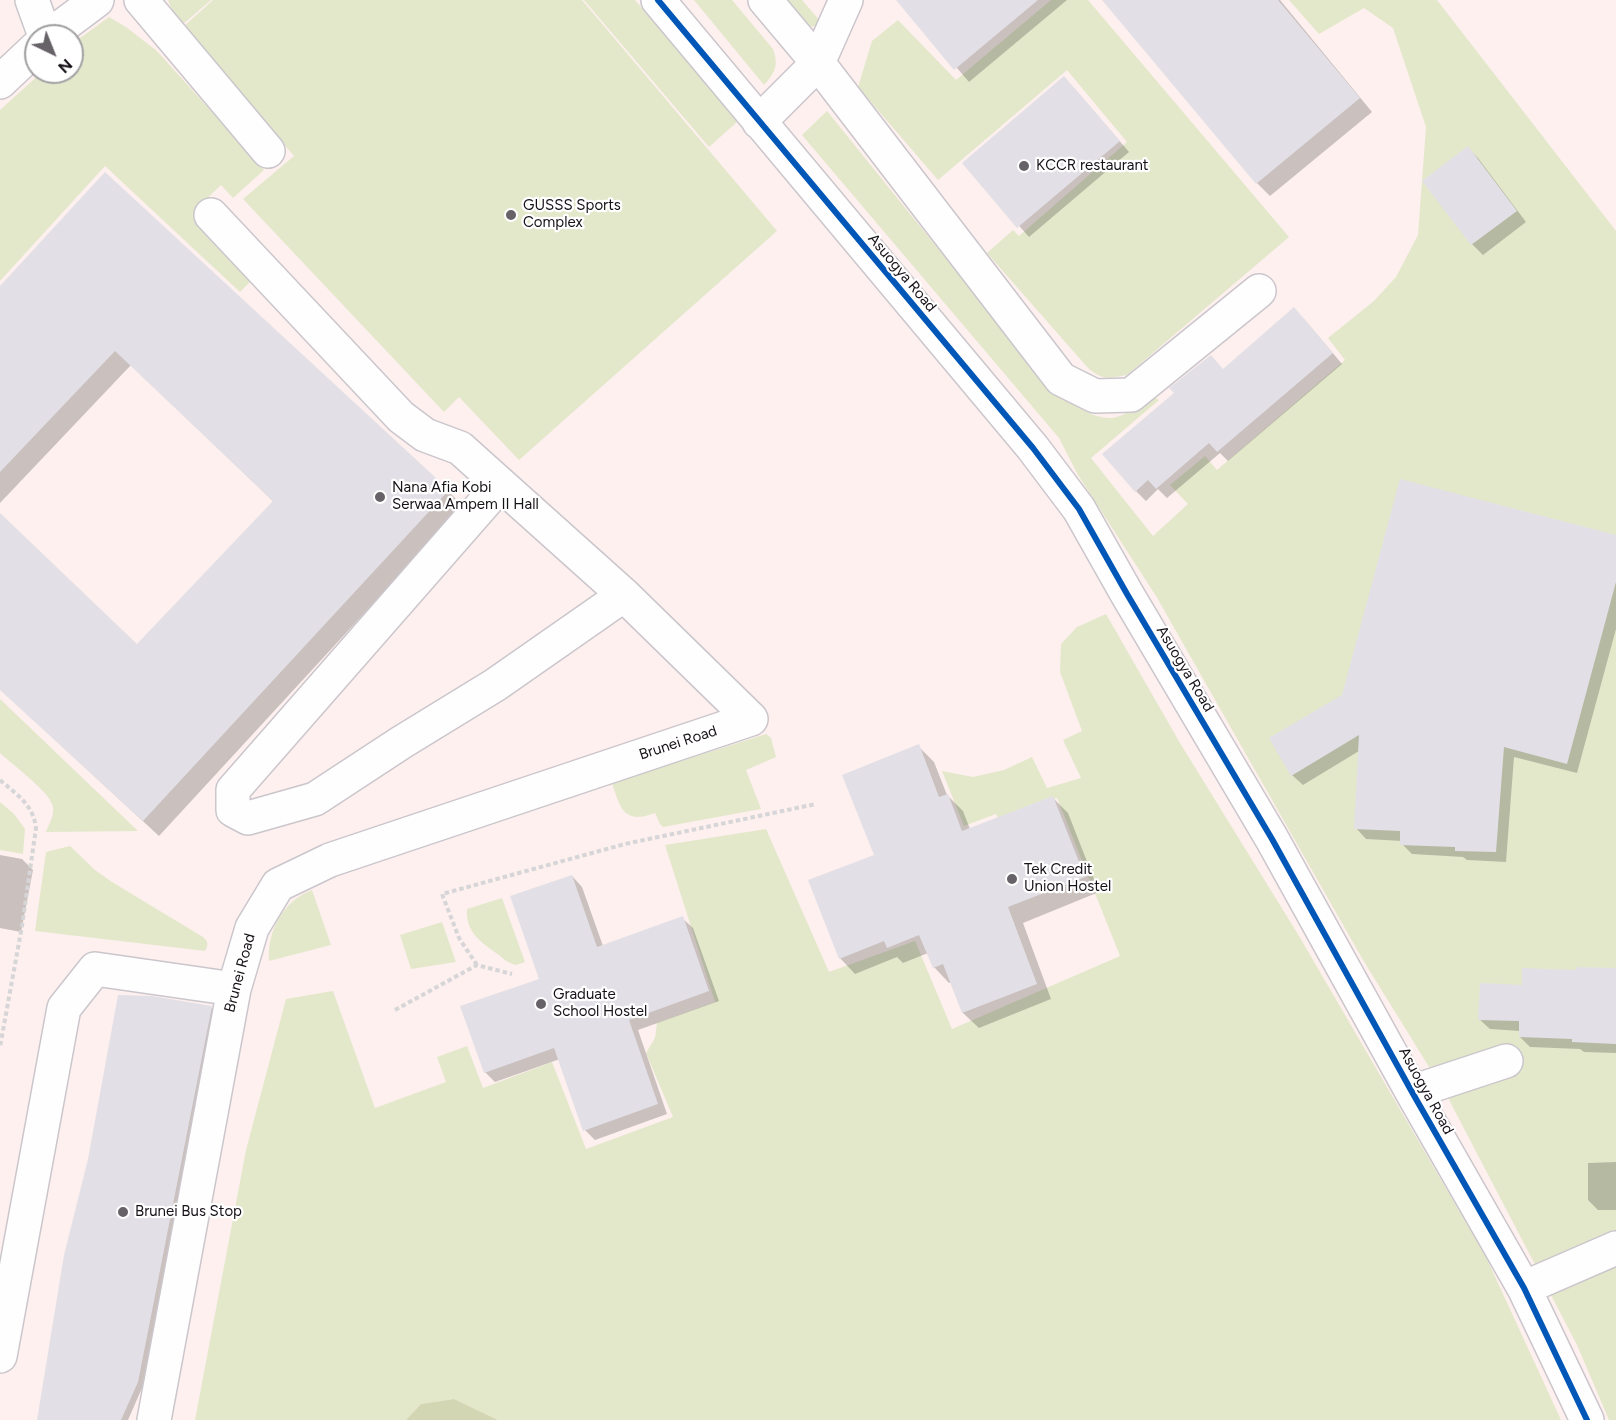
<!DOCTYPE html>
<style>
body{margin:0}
#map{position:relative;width:1616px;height:1420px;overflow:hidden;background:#fbf7fc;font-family:Figtree,sans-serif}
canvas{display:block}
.north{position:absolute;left:24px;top:24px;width:60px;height:60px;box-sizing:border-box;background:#fff;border:2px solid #a2a0a2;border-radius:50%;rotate:137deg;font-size:16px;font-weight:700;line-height:24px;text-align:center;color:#161117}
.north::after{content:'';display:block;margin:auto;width:21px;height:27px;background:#666267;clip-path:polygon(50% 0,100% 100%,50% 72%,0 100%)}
</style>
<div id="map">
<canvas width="1616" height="1420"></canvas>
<div class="north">N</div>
</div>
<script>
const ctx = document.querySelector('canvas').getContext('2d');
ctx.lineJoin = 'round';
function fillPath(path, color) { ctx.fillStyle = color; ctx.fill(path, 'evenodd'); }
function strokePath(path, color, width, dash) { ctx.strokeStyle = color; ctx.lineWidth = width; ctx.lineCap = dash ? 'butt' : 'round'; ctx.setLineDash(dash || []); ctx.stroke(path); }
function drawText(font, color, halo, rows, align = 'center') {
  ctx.font = font + ' Figtree,sans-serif'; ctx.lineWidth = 4.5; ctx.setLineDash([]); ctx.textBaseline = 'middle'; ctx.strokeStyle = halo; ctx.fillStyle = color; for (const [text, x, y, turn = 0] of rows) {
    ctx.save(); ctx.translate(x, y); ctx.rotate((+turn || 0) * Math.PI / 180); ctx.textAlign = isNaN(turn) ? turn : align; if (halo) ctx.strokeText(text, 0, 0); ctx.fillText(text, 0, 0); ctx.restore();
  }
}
const education = new Path2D(`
 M 0,0 L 1616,0 L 1616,1420 L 0,1420 ZM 36,36 L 72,36 L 72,72 L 36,72 Z`);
const green = new Path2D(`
 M 168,0 L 211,0 L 182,25 L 175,17 Z
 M 213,0 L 582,0 L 777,231 L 519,460 L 459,397 L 444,412 L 243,199 L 294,156 L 184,26 Z
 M 584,0 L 635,0 L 738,121 L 709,147 Z
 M 694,0 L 732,0 L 773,49 C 779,65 775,73 764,85 Z
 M 781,0 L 802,0 L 821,22 L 818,26 C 801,30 791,11 781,0 Z
 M 1051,0 L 1088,0 L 1289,237 L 1127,375 C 1109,378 1103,381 1088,368 L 987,253 L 1013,230 L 1019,236 L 1127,142 L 1067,70 L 938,180 L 858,87 L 872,41 L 898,20 L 956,80 Z
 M 1289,0 L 1437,0 L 1616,231 L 1616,1420 L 1609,1420 L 1577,1345 L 1447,1096 L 1363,960 L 1156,596 L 1078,475 L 1059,438 L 802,135 L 827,111 L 1019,349 C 1040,373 1077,420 1112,418 C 1123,417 1144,403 1154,397 L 1159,400 L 1091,458 L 1153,536 L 1188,504 L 1170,485 L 1205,456 L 1217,470 L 1345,360 L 1328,338 L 1374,301 L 1396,277 L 1418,235 L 1426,127 L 1393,28 L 1364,8 L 1319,34 Z
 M 109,17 L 126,27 L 157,51 L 264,170 L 233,198 L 221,185 L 194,211 L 259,273 L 240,292 L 105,166 L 0,281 L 0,110 L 42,72 L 72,72 L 72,44 Z
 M 1106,614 L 1180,743 L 1299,936 L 1486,1257 L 1561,1420 L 498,1420 L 454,1399 L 421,1404 L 406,1420 L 195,1420 L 246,1150 L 286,999 L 333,991 L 375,1108 L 446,1082 L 437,1057 L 467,1046 L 483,1088 L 552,1062 L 586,1149 L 673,1117 L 646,1053 L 655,1038 L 657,1023 L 715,1002 L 665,845 L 766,829 L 829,972 L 915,941 L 952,1029 L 1120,956 L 1057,798 L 999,821 L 996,814 L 964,826 L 942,771 L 973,777 L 1004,770 L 1032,757 L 1047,788 L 1081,778 L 1063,740 L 1082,731 L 1060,672 L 1061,644 L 1077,627 Z
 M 0,699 L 138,831 L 46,832 C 49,824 56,813 52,804 C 47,790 13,765 0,753 Z
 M 766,734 L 771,738 L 776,757 L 746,770 L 761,809 L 663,827 L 660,824 L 655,813 C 624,825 620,808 612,783 Z
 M 0,802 L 14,814 L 25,829 L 23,854 L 0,850 Z
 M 70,846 L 95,870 L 112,882 L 203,937 C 208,941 209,945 205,951 L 35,931 L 46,852 Z
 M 312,890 L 331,945 L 269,961 C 267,931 283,901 312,890 Z
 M 502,898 L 525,962 C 524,962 517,965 516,965 C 510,964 503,959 499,955 C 482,943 465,932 467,909 Z
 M 442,922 L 456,962 L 411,969 L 400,935 Z`);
const forest = new Path2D(`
 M 454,1399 L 498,1420 L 406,1420 L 421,1404 Z`);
const shadow = new Path2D(`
 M 902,0 L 1067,0 L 969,82 L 900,2 Z
 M 1104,0 L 1280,0 L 1372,112 L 1270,196 L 1257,183 Z
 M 1074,88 L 1129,152 L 1029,237 L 964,163 Z
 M 1468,148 L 1478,158 L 1526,222 L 1483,255 L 1472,244 L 1424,181 Z
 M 0,288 L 448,491 L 463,506 L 159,836 L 0,689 L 0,515 L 137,646 L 274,502 L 131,365 L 0,503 Z
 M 1304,319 L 1342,364 L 1228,461 L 1220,453 L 1167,498 L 1158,489 L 1146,501 L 1136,491 L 1224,370 Z
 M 1616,537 L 1616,629 L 1577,773 L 1514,757 L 1506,862 L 1467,860 L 1463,857 L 1412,854 L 1402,844 L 1402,841 L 1366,839 L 1356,828 L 1359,751 L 1303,785 L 1292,775 Z
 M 918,746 L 934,762 L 947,795 L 963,811 L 970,829 L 1053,798 L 1068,813 L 1099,892 L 1023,923 L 1051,999 L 979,1028 L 963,1013 L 952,982 L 949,983 L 934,967 L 928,953 L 903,963 L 897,957 L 855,974 L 840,958 L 876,856 Z
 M 0,855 L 22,859 L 33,870 L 21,932 L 0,928 Z
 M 572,876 L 582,887 L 603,946 L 682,918 L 693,928 L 719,1001 L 638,1030 L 667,1114 L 595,1140 L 585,1130 L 560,1059 L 495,1082 L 485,1072 L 541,980 Z
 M 1616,970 L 1616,1053 L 1584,1052 L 1580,1049 L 1530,1047 L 1520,1037 L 1520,1031 L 1490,1029 L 1479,1019 L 1524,986 L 1577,971 Z
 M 211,1008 L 216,1013 L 142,1388 L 128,1420 L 45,1420 L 90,1159 Z
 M 1616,1162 L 1616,1210 L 1598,1210 L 1588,1200 L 1588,1163 Z`);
const building = new Path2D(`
 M 896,0 L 1038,0 L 954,70 Z
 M 1102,0 L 1278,0 L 1360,98 L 1256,184 Z
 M 1064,76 L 1120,141 L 1017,228 L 962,163 Z
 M 1468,146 L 1517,211 L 1471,245 L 1422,181 Z
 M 105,172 L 449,490 L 143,821 L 0,690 L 0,513 L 137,644 L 273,501 L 115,351 L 0,472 L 0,286 Z
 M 1294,307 L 1333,353 L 1217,452 L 1209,443 L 1156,489 L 1148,480 L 1135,492 L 1102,454 L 1174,393 L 1169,388 L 1211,355 L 1223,369 Z
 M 1400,479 L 1616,535 L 1616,582 L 1567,764 L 1504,747 L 1496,852 L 1455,851 L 1455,847 L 1400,845 L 1400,831 L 1354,829 L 1359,735 L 1291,776 L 1269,738 L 1342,695 Z
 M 919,744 L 939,797 L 948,794 L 962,831 L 1053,796 L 1085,877 L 1008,907 L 1037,984 L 962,1013 L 943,964 L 933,968 L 919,935 L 887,948 L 884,941 L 839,959 L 808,880 L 874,855 L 842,775 Z
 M 572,875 L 597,947 L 683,916 L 709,991 L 629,1020 L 658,1104 L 583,1131 L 554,1048 L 484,1073 L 460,1006 L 539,979 L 510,896 Z
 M 1576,967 L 1616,968 L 1616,1044 L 1572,1042 L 1572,1039 L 1519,1037 L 1519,1021 L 1478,1020 L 1480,983 L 1522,985 L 1522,968 L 1576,970 Z
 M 118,995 L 152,996 L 212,1006 L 138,1382 L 121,1420 L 37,1420 L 64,1255 L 88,1159 Z`);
const path = new Path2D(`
 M 0,780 C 17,795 33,804 36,828 L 22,926 L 0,1047
 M 477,965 L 459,938 L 442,894 L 625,844 L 816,804
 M 395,1010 L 477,965 L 512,974`);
const minor = new Path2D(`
 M 32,0 L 45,36
 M 141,0 L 268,151
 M 658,0 L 1033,448 L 1079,509 L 1127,594 L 1272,839 L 1412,1092 L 1524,1288 L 1587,1420
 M 765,0 L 818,63 L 846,0
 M 49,36 L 97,0
 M 0,82 L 36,48
 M 759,122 L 818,63 L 1061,379 L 1095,396 L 1131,395 L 1259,291
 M 500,485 L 233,790 L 233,810 L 248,818 L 315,799 L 402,742 L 495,685 L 624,595
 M 1412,1092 L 1506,1061
 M 1524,1288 L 1616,1248
 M 0,1356 L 64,1008 L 95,969 L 234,989
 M 154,1420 L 234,989 L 252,928 L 278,885 L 330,860 L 751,719 L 624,595 L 460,448 L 425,435 L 401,417 L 211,215`);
const cycleway = new Path2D(`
 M 658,0 L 1033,448 L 1079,509 L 1127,594 L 1272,839 L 1412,1092 L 1524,1288 L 1587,1420`);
const markers = [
 [1024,166,6,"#666267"],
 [511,215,6,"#666267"],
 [380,497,6,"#666267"],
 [1012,879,6,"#666267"],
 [541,1004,6,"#666267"],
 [123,1212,6,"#666267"]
];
const poiNames = [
 ["KCCR restaurant",1036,166],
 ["GUSSS Sports",523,206],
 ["Complex",523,223],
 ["Nana Afia Kobi",392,488],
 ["Serwaa Ampem II Hall",392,505],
 ["Tek Credit",1024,870],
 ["Union Hostel",1024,887],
 ["Graduate",553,995],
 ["School Hostel",553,1012],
 ["Brunei Bus Stop",135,1212]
];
const streetNames = [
 ["Asuogya Road",902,273,50],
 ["Asuogya Road",1185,669,59],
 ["Brunei Road",678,743,-18],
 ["Brunei Road",240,973,-75],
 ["Asuogya Road",1426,1091,61]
];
fillPath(education, '#fdf0ee');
fillPath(green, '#e4e8cb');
fillPath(forest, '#d2d6b2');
fillPath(shadow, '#0003');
fillPath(building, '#e2e0e6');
strokePath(minor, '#cbc6cc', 36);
strokePath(path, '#d6d5d7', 4, [4.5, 3]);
strokePath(minor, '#fefeff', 33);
strokePath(cycleway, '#0057b8', 6);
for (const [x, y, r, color] of markers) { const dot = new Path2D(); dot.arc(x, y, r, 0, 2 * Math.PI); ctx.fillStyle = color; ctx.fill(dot); strokePath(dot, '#fff', 2); }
drawText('15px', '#161117', '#fff', poiNames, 'left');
drawText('15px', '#161117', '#fff', streetNames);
</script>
